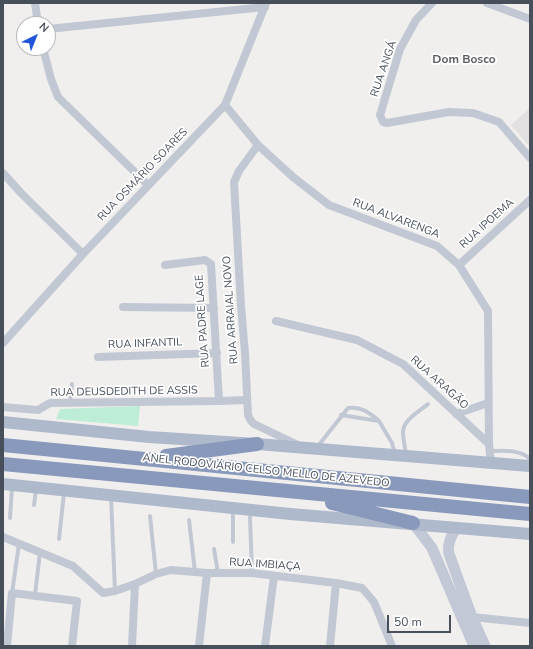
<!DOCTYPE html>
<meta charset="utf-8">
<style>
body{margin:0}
#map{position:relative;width:533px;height:649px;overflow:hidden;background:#f1efee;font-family:"Nunito Sans",sans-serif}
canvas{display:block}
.frame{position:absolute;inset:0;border:4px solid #474f5b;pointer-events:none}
.north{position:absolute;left:16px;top:16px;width:40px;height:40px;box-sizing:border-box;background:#fff;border:1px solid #b5b9bd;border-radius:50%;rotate:43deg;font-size:11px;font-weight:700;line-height:16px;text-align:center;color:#474f5b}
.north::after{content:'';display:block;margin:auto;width:14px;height:18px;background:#2055d9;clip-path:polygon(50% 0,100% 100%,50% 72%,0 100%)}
.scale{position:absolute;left:387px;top:615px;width:64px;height:18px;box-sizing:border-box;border:2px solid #474f5b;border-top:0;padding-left:5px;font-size:12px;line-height:14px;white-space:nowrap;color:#474f5b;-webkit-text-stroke:3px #fff;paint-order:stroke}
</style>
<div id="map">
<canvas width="533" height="649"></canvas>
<div class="frame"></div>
<div class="north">N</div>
<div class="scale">50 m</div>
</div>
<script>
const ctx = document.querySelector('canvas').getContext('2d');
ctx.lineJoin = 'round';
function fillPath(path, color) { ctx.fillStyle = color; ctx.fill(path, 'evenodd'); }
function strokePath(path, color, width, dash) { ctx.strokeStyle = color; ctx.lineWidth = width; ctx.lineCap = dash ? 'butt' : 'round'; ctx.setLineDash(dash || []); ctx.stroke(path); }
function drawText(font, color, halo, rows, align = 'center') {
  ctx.font = font + ' "Nunito Sans",sans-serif'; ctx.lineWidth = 3.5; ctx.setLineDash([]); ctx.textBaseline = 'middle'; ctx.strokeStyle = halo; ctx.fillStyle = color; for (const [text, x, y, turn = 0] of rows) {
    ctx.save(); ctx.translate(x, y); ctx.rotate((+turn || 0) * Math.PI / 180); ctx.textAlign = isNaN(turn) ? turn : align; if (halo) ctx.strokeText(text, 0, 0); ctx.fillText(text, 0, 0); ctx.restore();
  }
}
const education = new Path2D(`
 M 530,108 L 530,147 L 511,125 Z`);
const green = new Path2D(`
 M 140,406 L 138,426 L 56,419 L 60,409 Z`);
const lane = new Path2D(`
 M 70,403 L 72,384
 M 341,415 L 379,421 L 392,443 L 395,454
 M 318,446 L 348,408 C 361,406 370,413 379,421
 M 490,451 C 503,451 520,449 530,459
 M 406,454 C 405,447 403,439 403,432 C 403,420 420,411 428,404
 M 111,496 L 115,591
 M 34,505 L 36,490
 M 233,510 L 233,542
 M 150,516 L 156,574
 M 250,517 L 252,573
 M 10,518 L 12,487
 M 189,520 L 195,572
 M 59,539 L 64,493
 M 214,549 L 218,573
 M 12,593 L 19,544
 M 35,595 L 40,552`);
const street = new Path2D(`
 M 35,3 L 38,24
 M 432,3 L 416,20 L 400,49 L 380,115 L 383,122 L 387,123 L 449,112 L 473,113 L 499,122 L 530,158
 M 487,3 L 530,19
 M 48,29 L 265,7
 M 43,48 L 51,79 L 58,97 L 148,185
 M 225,105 L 258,145 L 293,177 L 329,205 L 437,246 L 459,265 L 488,311 L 489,444 L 491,464
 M 258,145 L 239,171 L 234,182 L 241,306 L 245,353 L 248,415 L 251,421 L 254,424 L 298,445
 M 3,173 L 21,193 L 83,254
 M 165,265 L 205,260 L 211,264 L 219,401
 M 459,265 L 530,200
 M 123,307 L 214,308
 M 276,321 L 357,340 L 403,364 L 489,444
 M 3,343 L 83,254 L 225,105 L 266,3
 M 98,357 L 217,353
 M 3,407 L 38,410 L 50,403 L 219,401 L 247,400
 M 456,414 L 488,403
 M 3,537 L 73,566 L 103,593 L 115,591 L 135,584 L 156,574 L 171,570 L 207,573 L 252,573 L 336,583 L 362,588 L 374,602 L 392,646
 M 472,617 L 530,623
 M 7,646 L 12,593 L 77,601 L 72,646
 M 132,646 L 135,584
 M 199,646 L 207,573
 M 265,646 L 274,576
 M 330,646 L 336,583`);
const secondary = new Path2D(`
 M 413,523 L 432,548 L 474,646
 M 456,528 C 451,537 447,544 449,554 L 472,617 L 485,646`);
const primary = new Path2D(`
 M 3,422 L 149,437 L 257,444 L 530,466
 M 3,484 L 290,514 L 530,534`);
const highway = new Path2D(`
 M 3,445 L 530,497
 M 166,456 L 257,444
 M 3,464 L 530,514
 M 332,503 L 413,523`);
const streetNames = [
 ["RUA ANGÁ",384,69,-71],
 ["RUA OSMÁRIO SOARES",143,175,-46],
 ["RUA ALVARENGA",396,219,21],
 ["RUA IPOEMA",487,224,-42],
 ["RUA ARRAIAL NOVO",231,310,-94],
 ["RUA PADRE LAGE",203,321,-94],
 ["RUA INFANTIL",145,344,-2],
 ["RUA ARAGÃO",439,383,42],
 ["RUA DEUSDEDITH DE ASSIS",124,392,-1],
 ["ANEL RODOVIÁRIO CELSO MELLO DE AZEVEDO",266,471,6],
 ["RUA IMBIAÇA",265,565,4]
];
const neighbourhoodNames = [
 ["Dom Bosco",464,60]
];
fillPath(education, '#e2e0e0');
fillPath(green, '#beedd7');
strokePath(lane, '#c2c8d3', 4);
strokePath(street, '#c2c8d3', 8);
strokePath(secondary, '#c2c8d6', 11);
strokePath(primary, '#afb9cc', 12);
strokePath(highway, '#89b', 14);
drawText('11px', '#474f5b', '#fff', streetNames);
drawText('bold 12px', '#5b5d63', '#fff', neighbourhoodNames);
</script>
